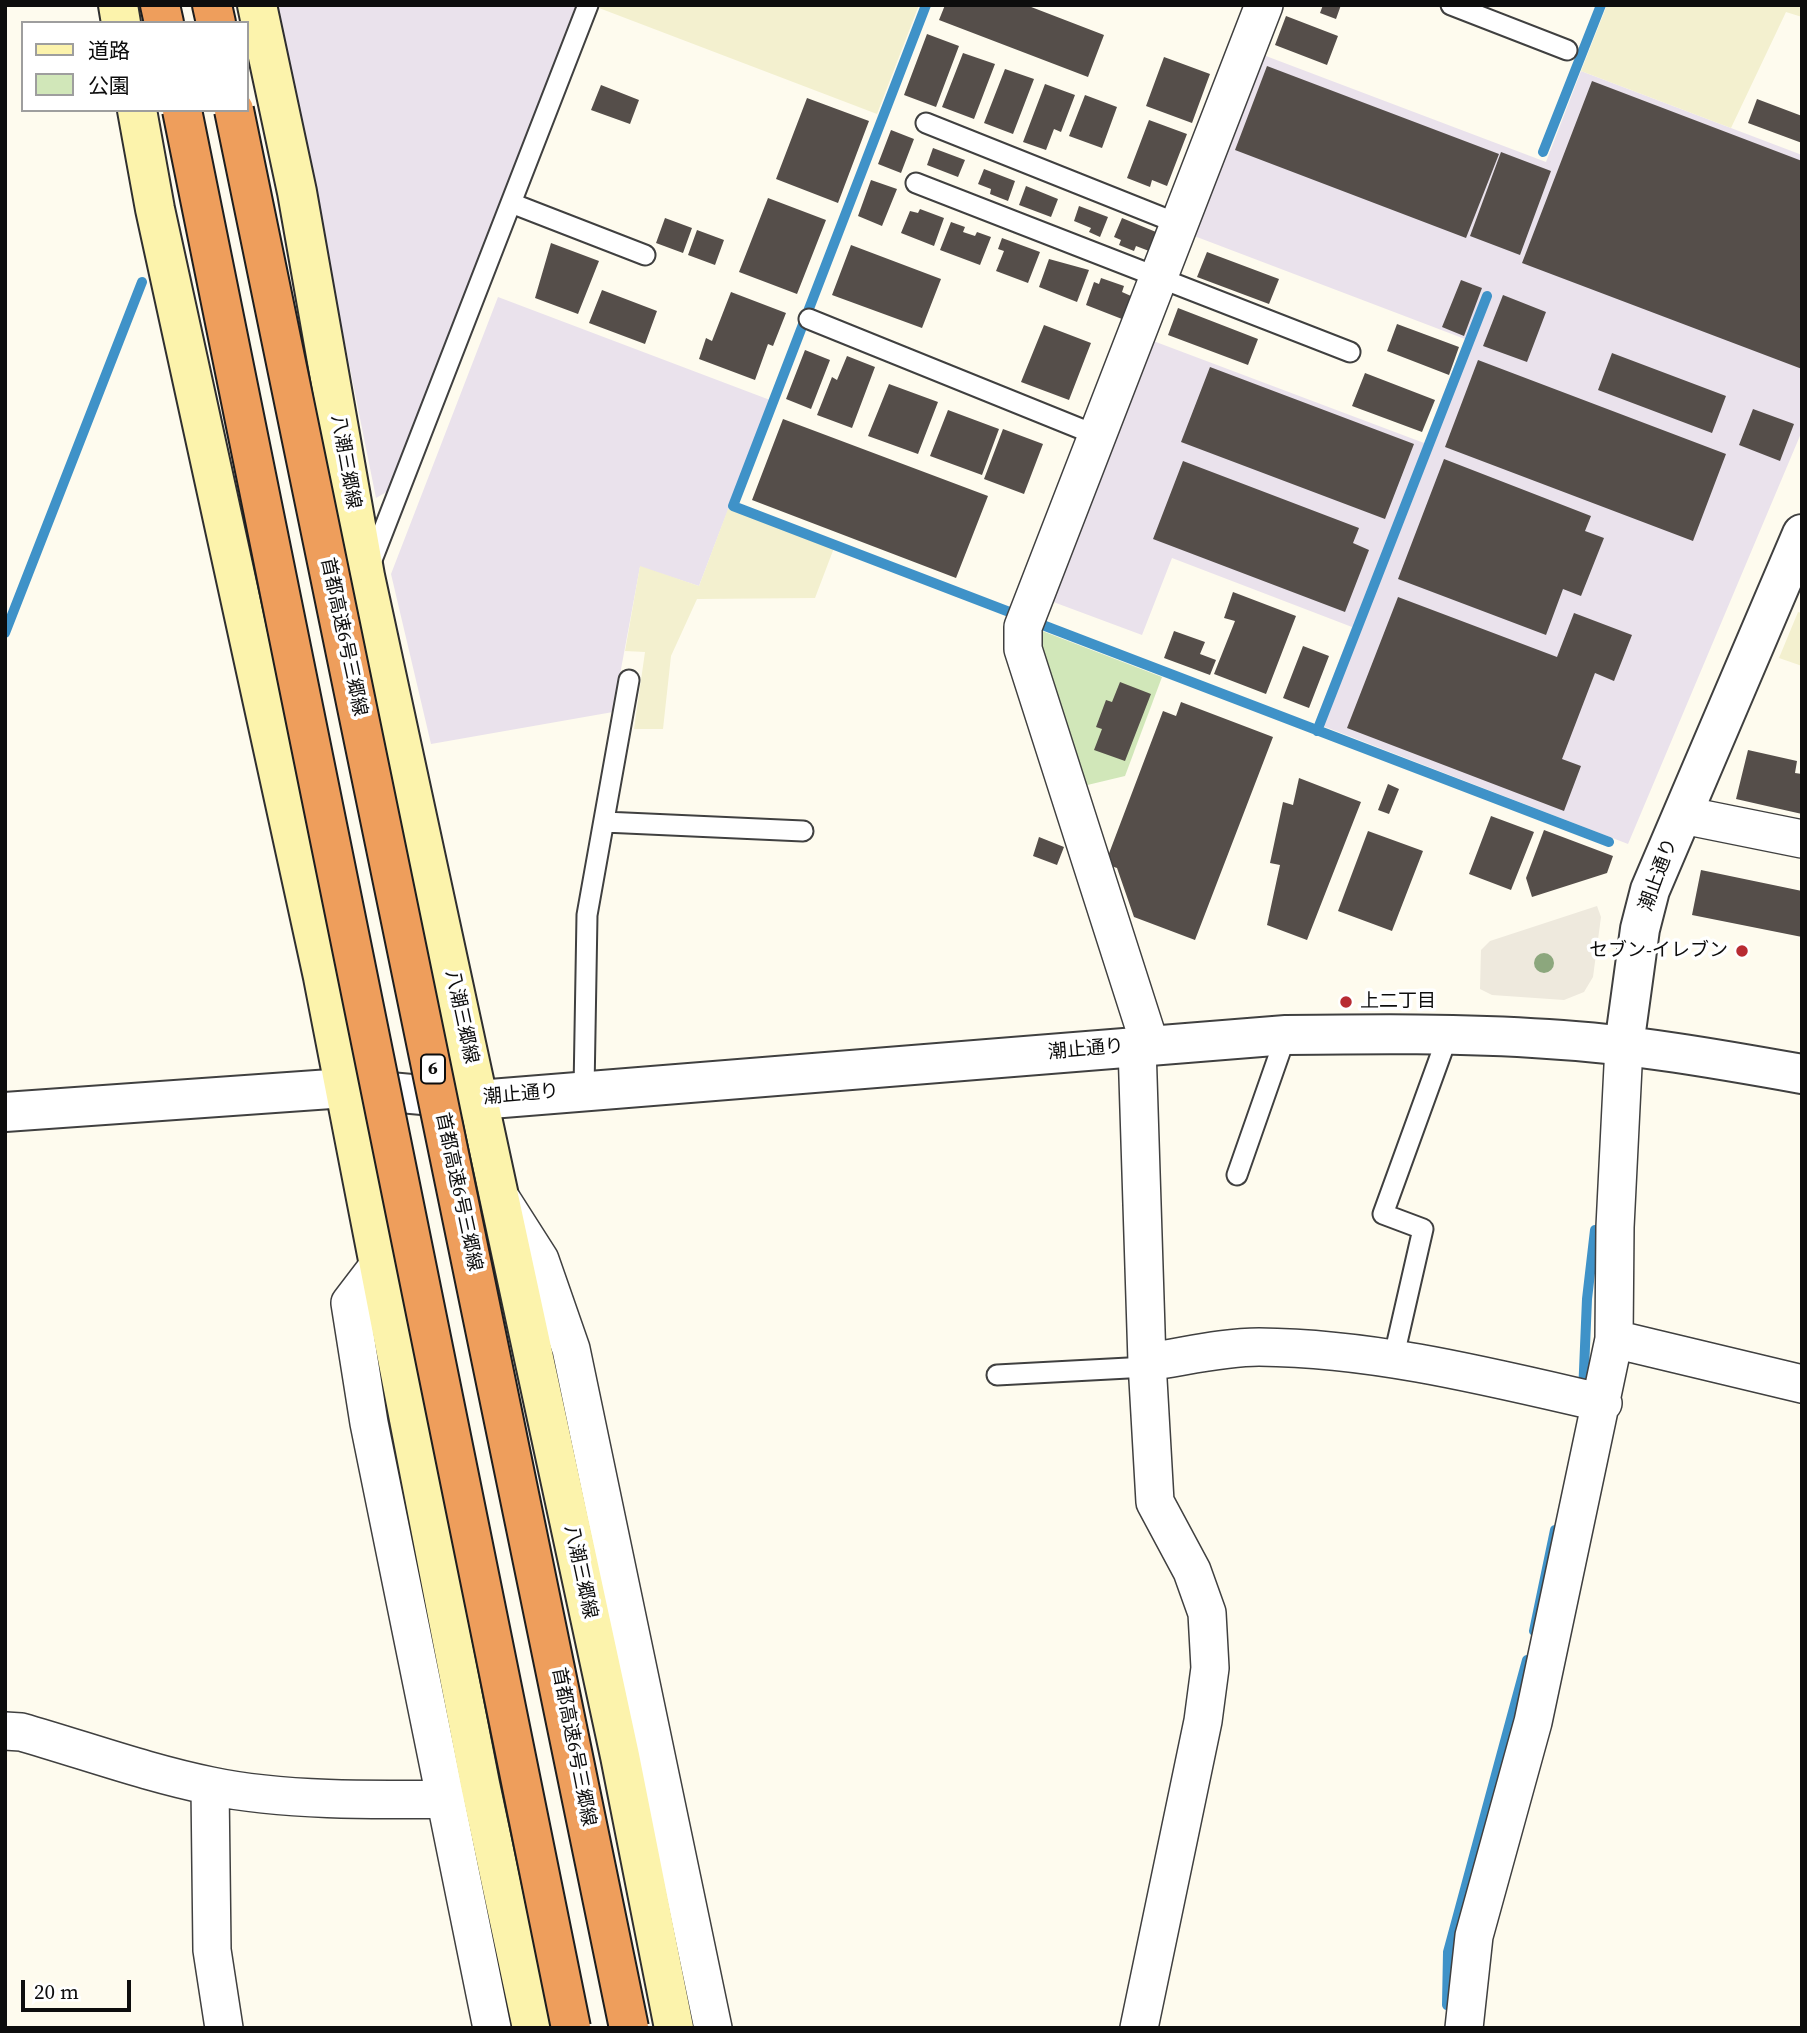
<!DOCTYPE html>
<meta charset="utf-8">
<style>
body{margin:0}
#map{position:relative;width:1807px;height:2033px;overflow:hidden;background:#fefbee;font-family:"Source Serif 4","Noto Sans JP",serif}
canvas{display:block}
.frame{position:absolute;inset:0;border:7px solid #0d0d0d;pointer-events:none}
.legend{position:absolute;left:21px;top:21px;width:228px;height:91px;box-sizing:border-box;background:#fff;border:2px solid #9e9e9e;margin:0;padding:9px 12px;list-style:none;font-size:21px;color:#0d0d0d}
.legend li{display:flex;align-items:center;gap:14px;height:35px}
.legend b{width:35px;border:2px solid #9e9e9e}
.scale{position:absolute;left:21px;top:1980px;width:110px;height:32px;box-sizing:border-box;border:4px solid #0d0d0d;border-top:0;padding-left:9px;font-size:21px;line-height:24px;white-space:nowrap;color:#0d0d0d;-webkit-text-stroke:5px #fff;paint-order:stroke}
</style>
<div id="map">
<canvas width="1807" height="2033"></canvas>
<div class="frame"></div>
<ul class="legend">
<li><b style="height:9px;background:#fcf3ac"></b>道路</li>
<li><b style="height:19px;background:#d1e7b9"></b>公園</li>
</ul>
<div class="scale">20 m</div>
</div>
<script>
const ctx = document.querySelector('canvas').getContext('2d');
ctx.lineJoin = 'round';
function fillPath(path, color) { ctx.fillStyle = color; ctx.fill(path, 'evenodd'); }
function strokePath(path, color, width, dash) { ctx.strokeStyle = color; ctx.lineWidth = width; ctx.lineCap = dash ? 'butt' : 'round'; ctx.setLineDash(dash || []); ctx.stroke(path); }
function drawText(font, color, halo, rows, align = 'center') {
  ctx.font = font + ' "Source Serif 4","Noto Sans JP",serif'; ctx.lineWidth = 7; ctx.setLineDash([]); ctx.textBaseline = 'middle'; ctx.strokeStyle = halo; ctx.fillStyle = color; for (const [text, x, y, turn = 0] of rows) {
    ctx.save(); ctx.translate(x, y); ctx.rotate((+turn || 0) * Math.PI / 180); ctx.textAlign = isNaN(turn) ? turn : align; if (halo) ctx.strokeText(text, 0, 0); ctx.fillText(text, 0, 0); ctx.restore();
  }
}
const industrial = new Path2D(`
 M 277,5 L 576,5 L 390,490 L 376,498 Z
 M 1258,53 L 1546,162 L 1581,71 L 1802,155 L 1802,431 L 1628,844 L 1315,723 L 1352,627 L 1172,558 L 1142,635 L 1048,600 L 1148,339 L 1424,443 L 1465,339 L 1189,234 Z
 M 498,297 L 770,400 L 699,586 L 640,567 L 613,712 L 431,744 L 391,574 Z`);
const farmland = new Path2D(`
 M 600,5 L 919,5 L 877,114 L 599,8 Z
 M 1607,5 L 1802,5 L 1802,17 L 1786,12 L 1731,128 L 1581,71 Z
 M 728,509 L 834,548 L 815,598 L 697,599 L 671,656 L 663,729 L 634,729 L 645,652 L 625,651 L 640,566 L 699,586 Z
 M 1798,612 L 1802,613 L 1802,666 L 1779,658 Z`);
const green = new Path2D(`
 M 1037,629 L 1162,677 L 1125,776 L 1079,787 L 1032,642 Z`);
const plaza = new Path2D(`
 M 1597,906 L 1601,917 L 1593,977 L 1584,992 L 1564,1000 L 1492,995 L 1480,989 L 1481,950 L 1490,941 Z`);
const stream = new Path2D(`
 M 926,5 L 733,506 L 1012,613
 M 1543,152 L 1601,5
 M 1040,624 L 1609,842
 M 5,633 L 142,282
 M 1317,731 L 1487,296
 M 1583,1394 L 1587,1299 L 1595,1230
 M 1534,1631 L 1555,1530
 M 1447,2005 L 1448,1952 L 1527,1660`);
const building = new Path2D(`
 M 945,5 L 1026,5 L 1104,35 L 1088,77 L 939,20 Z
 M 1323,5 L 1341,5 L 1336,19 L 1320,13 Z
 M 1286,16 L 1338,36 L 1327,65 L 1275,45 Z
 M 927,34 L 959,46 L 936,107 L 904,95 Z
 M 963,53 L 995,64 L 974,119 L 942,107 Z
 M 1164,57 L 1210,74 L 1192,123 L 1146,106 Z
 M 1267,66 L 1499,154 L 1466,238 L 1235,150 Z
 M 1005,69 L 1034,79 L 1013,134 L 984,123 Z
 M 1592,81 L 1802,161 L 1802,369 L 1522,263 Z
 M 1045,84 L 1075,95 L 1061,132 L 1054,129 L 1046,150 L 1023,142 Z
 M 601,85 L 639,100 L 630,124 L 591,110 Z
 M 1085,95 L 1117,107 L 1102,148 L 1069,136 Z
 M 807,98 L 869,121 L 838,203 L 776,179 Z
 M 1757,99 L 1802,116 L 1802,143 L 1748,123 Z
 M 1149,120 L 1187,134 L 1167,186 L 1152,180 L 1150,187 L 1127,178 Z
 M 891,130 L 914,139 L 901,173 L 878,164 Z
 M 933,148 L 965,160 L 958,177 L 927,165 Z
 M 1501,152 L 1551,171 L 1520,255 L 1470,236 Z
 M 984,169 L 1015,181 L 1008,201 L 990,194 L 991,189 L 978,184 Z
 M 871,180 L 897,189 L 882,226 L 858,216 Z
 M 1026,186 L 1058,199 L 1051,217 L 1019,205 Z
 M 768,198 L 826,220 L 797,294 L 739,272 Z
 M 1079,206 L 1108,217 L 1100,237 L 1089,232 L 1091,228 L 1074,221 Z
 M 920,209 L 944,218 L 934,246 L 901,233 L 910,211 L 918,213 Z
 M 665,218 L 692,228 L 683,253 L 656,243 Z
 M 1122,218 L 1156,232 L 1149,251 L 1136,246 L 1134,251 L 1119,245 L 1121,240 L 1114,237 Z
 M 951,222 L 965,227 L 963,232 L 975,236 L 977,232 L 991,237 L 980,265 L 940,250 Z
 M 697,230 L 724,240 L 715,265 L 688,255 Z
 M 1002,238 L 1040,252 L 1028,283 L 996,271 L 1004,251 L 998,249 Z
 M 551,243 L 599,261 L 578,314 L 535,298 Z
 M 851,245 L 941,279 L 922,328 L 832,295 Z
 M 1207,252 L 1279,279 L 1269,304 L 1197,277 Z
 M 1049,259 L 1089,270 L 1077,302 L 1039,287 Z
 M 1101,278 L 1124,286 L 1122,292 L 1131,296 L 1122,319 L 1086,305 L 1094,282 L 1099,284 Z
 M 1461,280 L 1482,288 L 1464,336 L 1442,327 Z
 M 602,290 L 657,311 L 645,344 L 589,323 Z
 M 731,292 L 786,313 L 773,346 L 768,344 L 755,380 L 699,359 L 706,338 L 712,341 Z
 M 1503,295 L 1546,312 L 1527,362 L 1483,346 Z
 M 1178,308 L 1258,339 L 1248,365 L 1168,335 Z
 M 1397,324 L 1459,347 L 1449,375 L 1387,351 Z
 M 1044,325 L 1091,343 L 1069,400 L 1021,382 Z
 M 805,350 L 830,360 L 811,409 L 786,399 Z
 M 1612,353 L 1726,396 L 1712,433 L 1598,390 Z
 M 847,356 L 875,367 L 852,428 L 817,415 L 832,377 L 837,380 Z
 M 1478,360 L 1726,454 L 1693,541 L 1445,447 Z
 M 1210,367 L 1414,444 L 1385,519 L 1181,442 Z
 M 1365,373 L 1435,400 L 1422,432 L 1352,406 Z
 M 889,384 L 938,402 L 918,454 L 868,436 Z
 M 1753,409 L 1794,424 L 1780,461 L 1739,445 Z
 M 948,410 L 999,429 L 982,475 L 930,456 Z
 M 783,419 L 988,496 L 956,578 L 752,500 Z
 M 1003,429 L 1043,444 L 1024,494 L 984,479 Z
 M 1444,459 L 1591,516 L 1585,531 L 1604,538 L 1581,596 L 1563,589 L 1546,635 L 1398,579 Z
 M 1183,461 L 1359,528 L 1353,543 L 1369,550 L 1345,612 L 1153,539 Z
 M 1233,592 L 1296,616 L 1266,694 L 1214,674 L 1235,621 L 1224,618 Z
 M 1398,597 L 1557,657 L 1574,613 L 1632,635 L 1614,681 L 1595,673 L 1562,759 L 1581,766 L 1564,811 L 1347,728 Z
 M 1174,631 L 1205,642 L 1200,654 L 1216,660 L 1210,675 L 1164,658 Z
 M 1303,646 L 1329,656 L 1309,708 L 1283,698 Z
 M 1120,682 L 1151,694 L 1125,761 L 1094,750 L 1102,729 L 1096,727 L 1106,700 L 1112,702 Z
 M 1181,702 L 1273,737 L 1195,940 L 1134,917 L 1117,868 L 1105,864 L 1163,711 L 1176,716 Z
 M 1748,750 L 1797,761 L 1795,773 L 1802,774 L 1802,814 L 1736,799 Z
 M 1299,778 L 1361,802 L 1307,940 L 1267,925 L 1280,865 L 1270,863 L 1283,802 L 1293,805 Z
 M 1388,784 L 1399,789 L 1389,814 L 1378,810 Z
 M 1491,816 L 1534,832 L 1511,890 L 1469,874 Z
 M 1544,830 L 1613,856 L 1607,873 L 1532,897 L 1526,878 Z
 M 1368,831 L 1423,851 L 1392,931 L 1338,911 Z
 M 1039,837 L 1064,847 L 1057,865 L 1033,856 Z
 M 1701,870 L 1802,891 L 1802,937 L 1692,915 Z`);
const service = new Path2D(`
 M 1451,5 L 1567,50
 M 926,123 L 1179,224
 M 916,183 L 1350,352
 M 511,203 L 645,255
 M 809,319 L 1096,435
 M 370,565 L 588,5
 M 604,822 L 803,831
 M 584,1090 L 587,915 L 629,680
 M 1237,1175 L 1286,1035
 M 1393,1360 L 1423,1229 L 1383,1214 L 1448,1035
 M 997,1375 L 1147,1367`);
const minor = new Path2D(`
 M 1683,815 L 1802,839
 M 1150,1045 L 1023,649 L 1023,627 L 1264,5
 M 1137,1046 L 1147,1362 L 1155,1502 L 1192,1571 L 1207,1613 L 1210,1668 L 1203,1721 L 1139,2028
 M 503,1202 L 540,1260 L 571,1349 L 713,2028
 M 379,1265 L 350,1303 L 369,1423 L 492,2028
 M 1614,1339 L 1802,1384
 M 1147,1362 C 1183,1357 1223,1347 1259,1347 C 1375,1348 1490,1377 1603,1403
 M 5,1731 L 21,1732 C 84,1750 147,1773 211,1786 C 281,1801 374,1800 446,1799
 M 210,1786 L 212,1950 L 224,2028
 M 1464,2028 L 1474,1936 L 1533,1722 L 1614,1339 L 1615,1227 L 1624,1046`);
const tertiary = new Path2D(`
 M 1624,1046 L 1640,929 L 1650,890 L 1802,534
 M 5,1112 L 345,1088 L 478,1100 L 1286,1035 C 1373,1034 1461,1033 1548,1039 C 1633,1044 1718,1059 1802,1074`);
const secondary = new Path2D(`
 M 118,5 L 121,23
 M 257,5 L 297,192 L 365,576 L 620,1756 L 674,2028
 M 137,110 L 155,209 L 323,977 L 480,1784 L 532,2028`);
const motorway = new Path2D(`
 M 160,5 L 164,23
 M 212,5 L 216,23`);
const motorwayBridge = new Path2D(`
 M 182,110 L 571,2028
 M 234,110 L 629,2028`);
const trees = [
 [1544,963]
];
const markers = [
 [1742,951,7,"#b82b32"],
 [1346,1002,7,"#b82b32"]
];
const shields = [
 [433,1069,24]
];
const shieldNames = [
 ["6",433,1069]
];
const streetNames = [
 ["八潮三郷線",345,462,80],
 ["首都高速6号三郷線",343,637,78],
 ["潮止通り",1659,875,-70],
 ["八潮三郷線",461,1017,78],
 ["潮止通り",1086,1050,-5],
 ["潮止通り",521,1095,-5],
 ["首都高速6号三郷線",458,1192,78],
 ["八潮三郷線",580,1572,78],
 ["首都高速6号三郷線",573,1747,79]
];
const poiNames = [
 ["セブン-イレブン",1728,951],
 ["上二丁目",1360,1002,"left"]
];
fillPath(industrial, '#eae2ec');
fillPath(farmland, '#f3f0cf');
fillPath(green, '#d1e7b9');
fillPath(plaza, '#eee9dd');
strokePath(stream, '#3f92c8', 10);
fillPath(building, '#554e4a');
strokePath(service, '#404040', 23);
strokePath(minor, '#404040', 40);
strokePath(tertiary, '#404040', 42);
strokePath(secondary, '#2f2f2f', 42);
strokePath(motorway, '#1e1e1e', 42);
strokePath(service, '#fff', 19);
strokePath(minor, '#fff', 37);
strokePath(tertiary, '#fff', 38);
strokePath(secondary, '#fcf3ac', 38);
strokePath(motorway, '#ee9e5c', 38);
strokePath(motorwayBridge, '#1e1e1e', 42, []);
strokePath(motorwayBridge, '#ee9e5c', 38);
ctx.fillStyle = '#8ca77d';
for (const [x, y] of trees) { ctx.beginPath(); ctx.arc(x, y, 10, 0, 2 * Math.PI); ctx.fill(); }
for (const [x, y, r, color] of markers) { const dot = new Path2D(); dot.arc(x, y, r, 0, 2 * Math.PI); ctx.fillStyle = color; ctx.fill(dot); strokePath(dot, '#fff', 2.5); }
for (const [x, y, w] of shields) { const box = new Path2D(); box.roundRect(x - w / 2, y - 14.5, w, 29, 5); ctx.fillStyle = '#fff'; ctx.fill(box); strokePath(box, '#0d0d0d', 2); }
drawText('bold 18px', '#0d0d0d', null, shieldNames);
drawText('19px', '#0d0d0d', '#fff', streetNames);
drawText('19px', '#0d0d0d', '#fff', poiNames, 'right');
</script>
